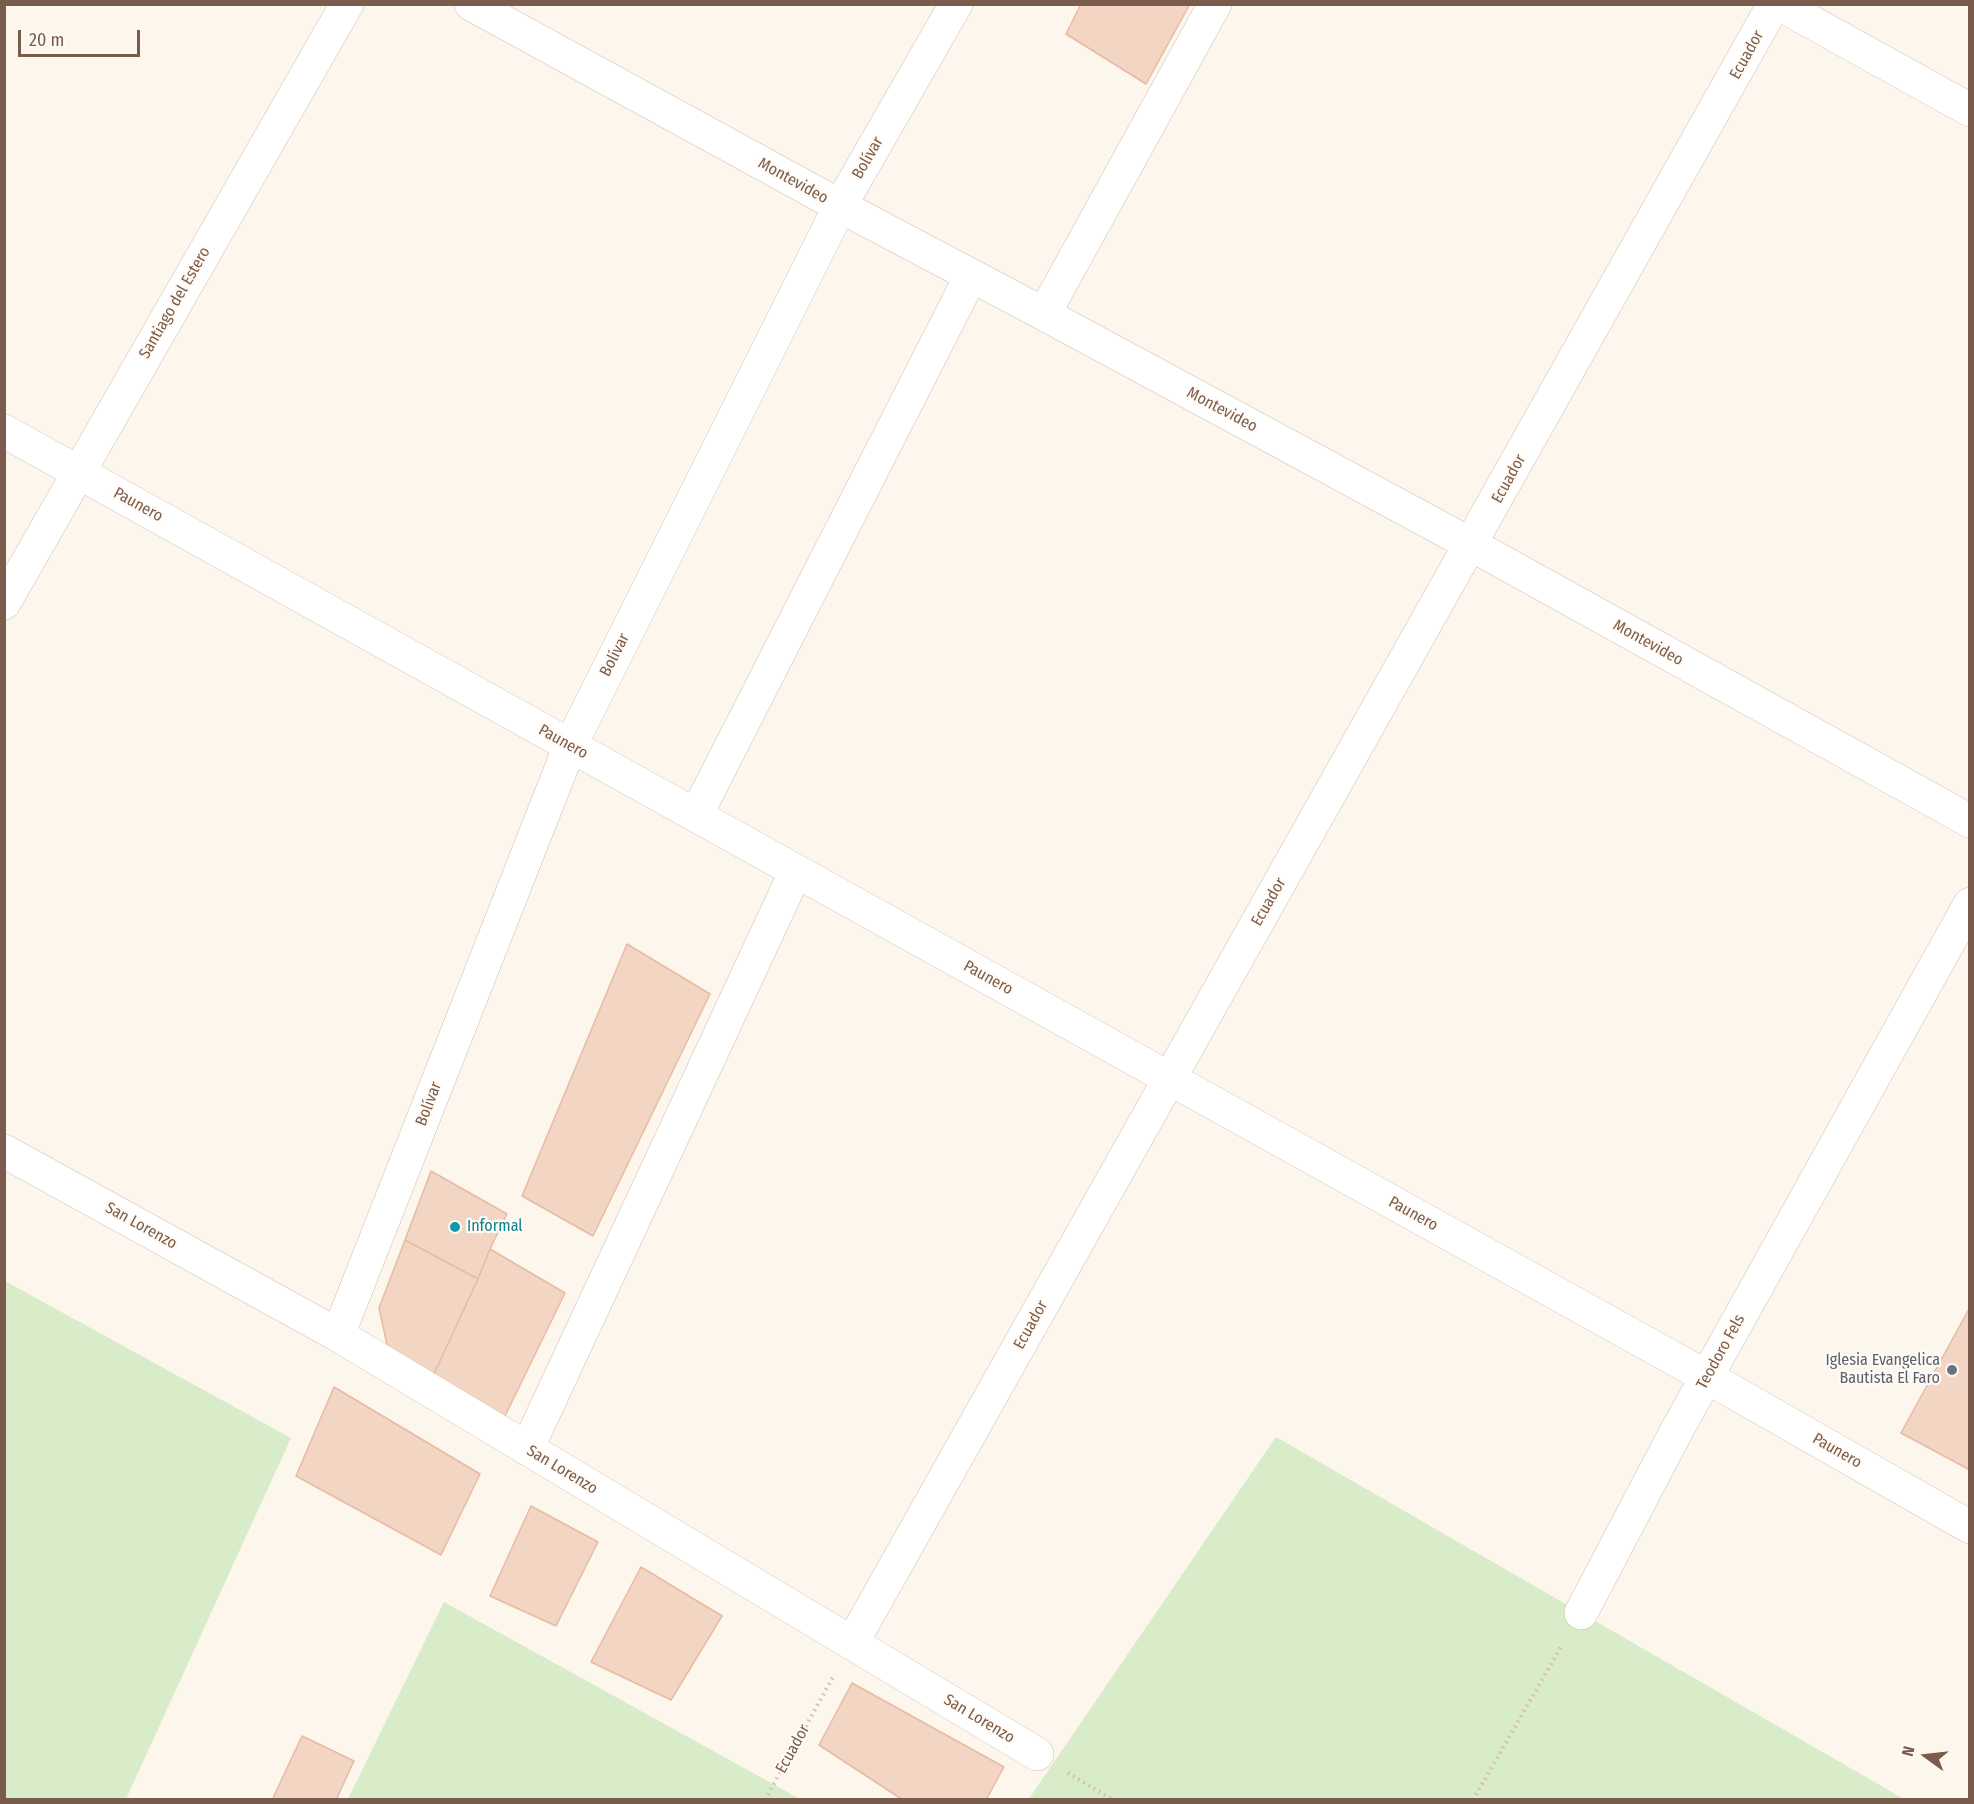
<!DOCTYPE html>
<meta charset="utf-8">
<style>
body{margin:0}
#map{position:relative;width:1974px;height:1804px;overflow:hidden;background:#fdf6ec;font-family:"Fira Sans Condensed",sans-serif}
canvas{display:block}
.frame{position:absolute;inset:0;border:6px solid #7a5c4d;pointer-events:none}
.north{position:absolute;left:1896px;top:1726px;width:60px;height:60px;-webkit-text-stroke:4px #fffaf3;paint-order:stroke;rotate:285deg;font-size:16px;font-weight:700;line-height:24px;text-align:center;color:#7a5c4d}
.north::after{content:'';display:block;margin:auto;width:21px;height:27px;background:#7a5c4d;clip-path:polygon(50% 0,100% 100%,50% 72%,0 100%)}
.scale{position:absolute;left:18px;top:30px;width:122px;height:27px;box-sizing:border-box;border:3px solid #7a5c4d;border-top:0;padding-left:8px;font-size:18px;line-height:21px;white-space:nowrap;color:#7a5c4d;-webkit-text-stroke:4px #fffaf3;paint-order:stroke}
</style>
<div id="map">
<canvas width="1974" height="1804"></canvas>
<div class="frame"></div>
<div class="north">N</div>
<div class="scale">20 m</div>
</div>
<script>
const ctx = document.querySelector('canvas').getContext('2d');
ctx.lineJoin = 'round';
function fillPath(path, color) { ctx.fillStyle = color; ctx.fill(path, 'evenodd'); }
function strokePath(path, color, width, dash) { ctx.strokeStyle = color; ctx.lineWidth = width; ctx.lineCap = dash ? 'butt' : 'round'; ctx.setLineDash(dash || []); ctx.stroke(path); }
function drawText(font, color, halo, rows, align = 'center') {
  ctx.font = font + ' "Fira Sans Condensed",sans-serif'; ctx.lineWidth = 4.5; ctx.setLineDash([]); ctx.textBaseline = 'middle'; ctx.strokeStyle = halo; ctx.fillStyle = color; for (const [text, x, y, turn = 0] of rows) {
    ctx.save(); ctx.translate(x, y); ctx.rotate((+turn || 0) * Math.PI / 180); ctx.textAlign = isNaN(turn) ? turn : align; if (halo) ctx.strokeText(text, 0, 0); ctx.fillText(text, 0, 0); ctx.restore();
  }
}
const green = new Path2D(`
 M 5,1281 L 291,1438 L 126,1799 L 5,1799 Z
 M 1276,1437 L 1904,1799 L 1028,1800 Z
 M 444,1602 L 800,1799 L 348,1799 Z`);
const building = new Path2D(`
 M 1081,4 L 1190,4 L 1146,84 L 1066,34 Z
 M 627,944 L 710,994 L 593,1236 L 522,1196 Z
 M 431,1171 L 507,1214 L 490,1249 L 478,1279 L 405,1240 Z
 M 405,1240 L 478,1279 L 433,1376 L 388,1349 L 379,1308 Z
 M 490,1249 L 565,1293 L 504,1418 L 433,1376 L 478,1279 Z
 M 1970,1307 L 1970,1470 L 1901,1433 Z
 M 334,1387 L 480,1474 L 441,1555 L 296,1476 Z
 M 531,1506 L 598,1542 L 556,1626 L 490,1596 Z
 M 641,1567 L 722,1616 L 671,1700 L 591,1662 Z
 M 852,1683 L 1004,1767 L 986,1800 L 903,1800 L 819,1745 Z
 M 302,1736 L 354,1761 L 336,1800 L 272,1800 Z`);
const path = new Path2D(`
 M 1068,1773 L 1113,1800
 M 765,1800 L 834,1675
 M 1473,1800 L 1562,1645`);
const minor = new Path2D(`
 M 471,4 L 840,206 L 1044,314 L 1472,545 L 1970,821
 M 1779,4 L 1970,110
 M 1044,314 L 1215,4
 M 4,431 L 1707,1377 L 1970,1527
 M 4,603 L 347,4
 M 696,815 L 971,276
 M 4,1151 L 338,1335 L 1037,1754
 M 338,1335 L 570,746 L 840,206 L 956,4
 M 527,1449 L 796,871
 M 1581,1613 L 1677,1430 L 1970,904
 M 852,1643 L 1774,4`);
const markers = [
 [455,1227,6,"#0f9aa8"],
 [1952,1370,6,"#6b7280"]
];
const streetNames = [
 ["Ecuador",1747,55,-61],
 ["Bolívar",868,158,-60],
 ["Montevideo",793,181,29],
 ["Santiago del Estero",175,303,-60],
 ["Montevideo",1222,410,28],
 ["Ecuador",1509,479,-61],
 ["Paunero",138,505,29],
 ["Montevideo",1648,643,29],
 ["Bolívar",615,655,-63],
 ["Paunero",563,742,29],
 ["Ecuador",1269,902,-60],
 ["Paunero",988,978,29],
 ["Bolívar",429,1104,-69],
 ["Paunero",1413,1214,29],
 ["San Lorenzo",141,1226,29],
 ["Ecuador",1031,1325,-61],
 ["Teodoro Fels",1721,1352,-61],
 ["Paunero",1837,1451,30],
 ["San Lorenzo",562,1470,31],
 ["San Lorenzo",979,1719,31],
 ["Ecuador",793,1749,-61]
];
const cultureNames = [
 ["Informal",467,1227]
];
const worshipNames = [
 ["Iglesia Evangelica",1940,1361],
 ["Bautista El Faro",1940,1379]
];
fillPath(green, '#d8ecc9');
fillPath(building, '#f3d5c3');
strokePath(building, '#e6bba3', 1.5);
strokePath(minor, '#d1beb0', 34);
strokePath(path, '#d9b8a5', 4, [1.5, 4.5]);
strokePath(minor, '#fff', 33);
for (const [x, y, r, color] of markers) { const dot = new Path2D(); dot.arc(x, y, r, 0, 2 * Math.PI); ctx.fillStyle = color; ctx.fill(dot); strokePath(dot, '#fffaf3', 2); }
drawText('16px', '#7a5c4d', '#fffaf3', streetNames);
drawText('16px', '#0d838f', '#fffaf3', cultureNames, 'left');
drawText('16px', '#5b616d', '#fffaf3', worshipNames, 'right');
</script>
